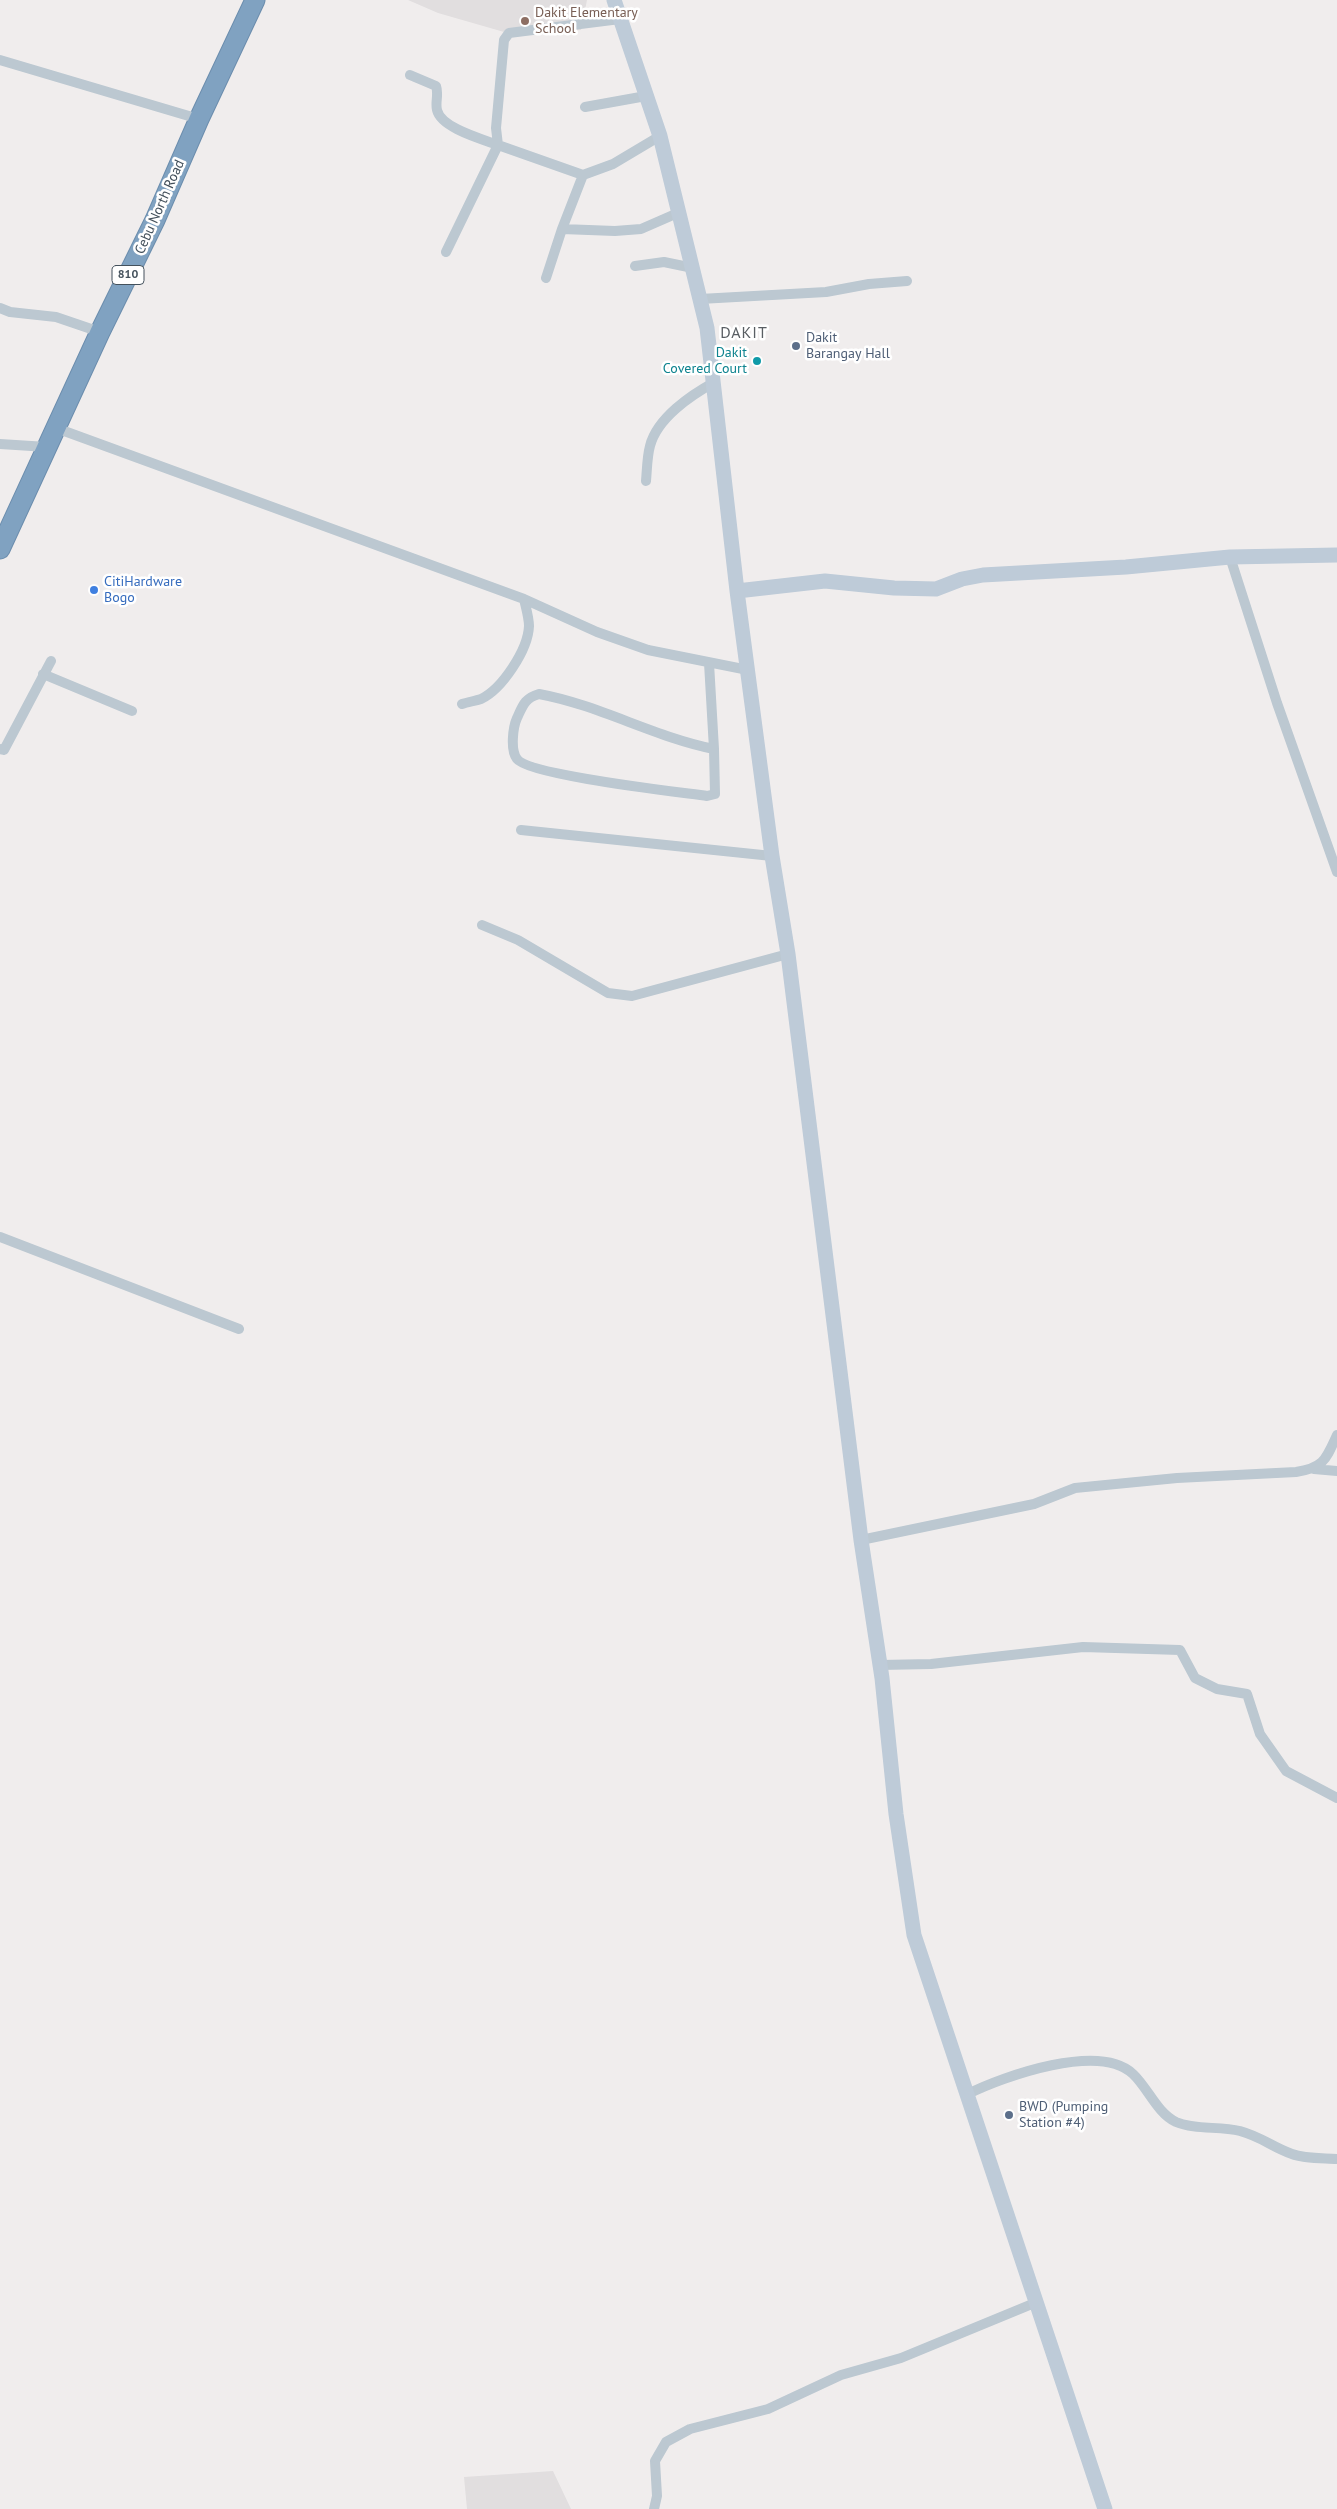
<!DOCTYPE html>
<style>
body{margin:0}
canvas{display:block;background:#f0eded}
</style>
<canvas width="1337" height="2509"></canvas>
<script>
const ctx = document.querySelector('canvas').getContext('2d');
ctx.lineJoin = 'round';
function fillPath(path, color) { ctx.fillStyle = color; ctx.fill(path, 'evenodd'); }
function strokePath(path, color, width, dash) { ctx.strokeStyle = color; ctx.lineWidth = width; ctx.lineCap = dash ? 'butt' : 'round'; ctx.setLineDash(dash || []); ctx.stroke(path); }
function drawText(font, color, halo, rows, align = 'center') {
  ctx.font = font + ' "PT Sans",sans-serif'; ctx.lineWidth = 5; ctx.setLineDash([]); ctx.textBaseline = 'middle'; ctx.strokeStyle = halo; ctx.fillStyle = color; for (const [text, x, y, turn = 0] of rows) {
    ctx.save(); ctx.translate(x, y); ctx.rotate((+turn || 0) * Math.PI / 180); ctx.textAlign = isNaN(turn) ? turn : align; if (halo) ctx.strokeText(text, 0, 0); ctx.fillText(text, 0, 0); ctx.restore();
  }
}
const education = new Path2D(`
 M 408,0 L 587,0 L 581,30 L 511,34 L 438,13 Z
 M 553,2471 L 571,2509 L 467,2509 L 464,2477 Z`);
const street = new Path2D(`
 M 0,60 L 199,119
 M 410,75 L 436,86 C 439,94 435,102 437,110 C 441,128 482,139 498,145 L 496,128 L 504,40 L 509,33 L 620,19
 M 585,107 L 646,96
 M 562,229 L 583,175
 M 446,252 L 498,145 L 583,175 L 613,164 L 660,136
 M 635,266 L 664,262 L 693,268
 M 546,278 L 562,229 L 615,231 L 641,229 L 680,212
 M 700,299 L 826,292 L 869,284 L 907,281
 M 0,308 L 10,312 L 56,317 L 100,332
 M 56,428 L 524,599 L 597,632 L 648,650 L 748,670
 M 0,444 L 47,447
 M 646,481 C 647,470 647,457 650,446 C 657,418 691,395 715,382
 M 1230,557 L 1277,703 L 1337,872
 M 709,663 L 714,749
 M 43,674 L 132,711
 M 539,694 C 599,705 654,737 714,749 L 715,794 L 707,796 C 679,792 528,775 517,759 C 510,750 513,727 517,718 C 523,705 525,698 539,694 Z
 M 462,704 C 468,702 475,701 481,699 C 502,689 528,650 529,626 C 529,618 526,608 524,599
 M 0,749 L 4,750 L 51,661
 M 521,830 L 772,856
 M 482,925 L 518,940 L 608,993 L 632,996 L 788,954
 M 0,1237 L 239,1329
 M 1314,1469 L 1337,1471
 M 861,1540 L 1034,1504 L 1075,1488 L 1177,1478 L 1296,1472 C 1324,1468 1326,1459 1337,1435
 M 880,1665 L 931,1664 L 1083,1647 L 1180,1650 L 1195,1678 L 1217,1689 L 1247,1694 L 1260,1734 L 1286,1771 L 1337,1798
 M 968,2094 C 1004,2076 1100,2042 1133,2074 C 1148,2088 1157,2113 1176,2122 C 1195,2130 1219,2126 1240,2131 C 1262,2137 1272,2147 1292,2154 C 1305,2159 1323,2158 1337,2159
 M 654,2509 L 657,2496 L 655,2461 L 666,2442 L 690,2429 L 768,2409 L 841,2375 L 901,2358 L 1037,2302`);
const secondary = new Path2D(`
 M 614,0 L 660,136 L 707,328 L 737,591 L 772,856 L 788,954 L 861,1540 L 882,1678 L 896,1814 L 914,1935 L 1105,2509
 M 737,591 L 825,581 L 894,588 L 936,589 L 962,579 L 983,575 L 1126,567 L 1230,557 L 1337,555`);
const highway = new Path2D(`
 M 0,549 L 100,332 L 155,220 L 199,119 L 255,0`);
const markers = [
 [525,21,5,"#8d6e63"],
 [796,346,5,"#5c6f8a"],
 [757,361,5,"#0f9aa8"],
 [94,590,5,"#3f7fe0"],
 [1009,2115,5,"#5c6f8a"]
];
const shields = [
 [128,275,32]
];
const shieldNames = [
 ["810",128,275]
];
const educationNames = [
 ["Dakit Elementary",535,13],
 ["School",535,29]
];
const streetNames = [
 ["Cebu North Road",160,207,-66]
];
const serviceNames = [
 ["Dakit",806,338],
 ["Barangay Hall",806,354],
 ["BWD (Pumping",1019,2107],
 ["Station #4)",1019,2123]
];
const cultureNames = [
 ["Dakit",747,353],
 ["Covered Court",747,369]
];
const shopNames = [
 ["CitiHardware",104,582],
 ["Bogo",104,598]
];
const quarterNames = [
 ["DAKIT",744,333]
];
fillPath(education, '#e1dedf');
strokePath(highway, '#6b8dad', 21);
strokePath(street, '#bcc8d1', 10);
strokePath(secondary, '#becbd8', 15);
strokePath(highway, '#80a2c1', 19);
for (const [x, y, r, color] of markers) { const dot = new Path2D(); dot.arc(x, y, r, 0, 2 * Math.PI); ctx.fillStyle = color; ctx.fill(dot); strokePath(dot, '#fff', 2); }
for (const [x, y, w] of shields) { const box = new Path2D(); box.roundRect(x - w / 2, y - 9.5, w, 19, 4); ctx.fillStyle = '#fff'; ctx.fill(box); strokePath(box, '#44515c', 1); }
drawText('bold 12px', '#44515c', null, shieldNames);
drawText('14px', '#785e54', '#fff', educationNames, 'left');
drawText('14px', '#44515c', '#fff', streetNames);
drawText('14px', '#4e5e75', '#fff', serviceNames, 'left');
drawText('14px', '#0d838f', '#fff', cultureNames, 'right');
drawText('14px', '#366cbe', '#fff', shopNames, 'left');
ctx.letterSpacing = '1px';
drawText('16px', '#595e63', '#fff', quarterNames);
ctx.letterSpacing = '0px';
</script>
